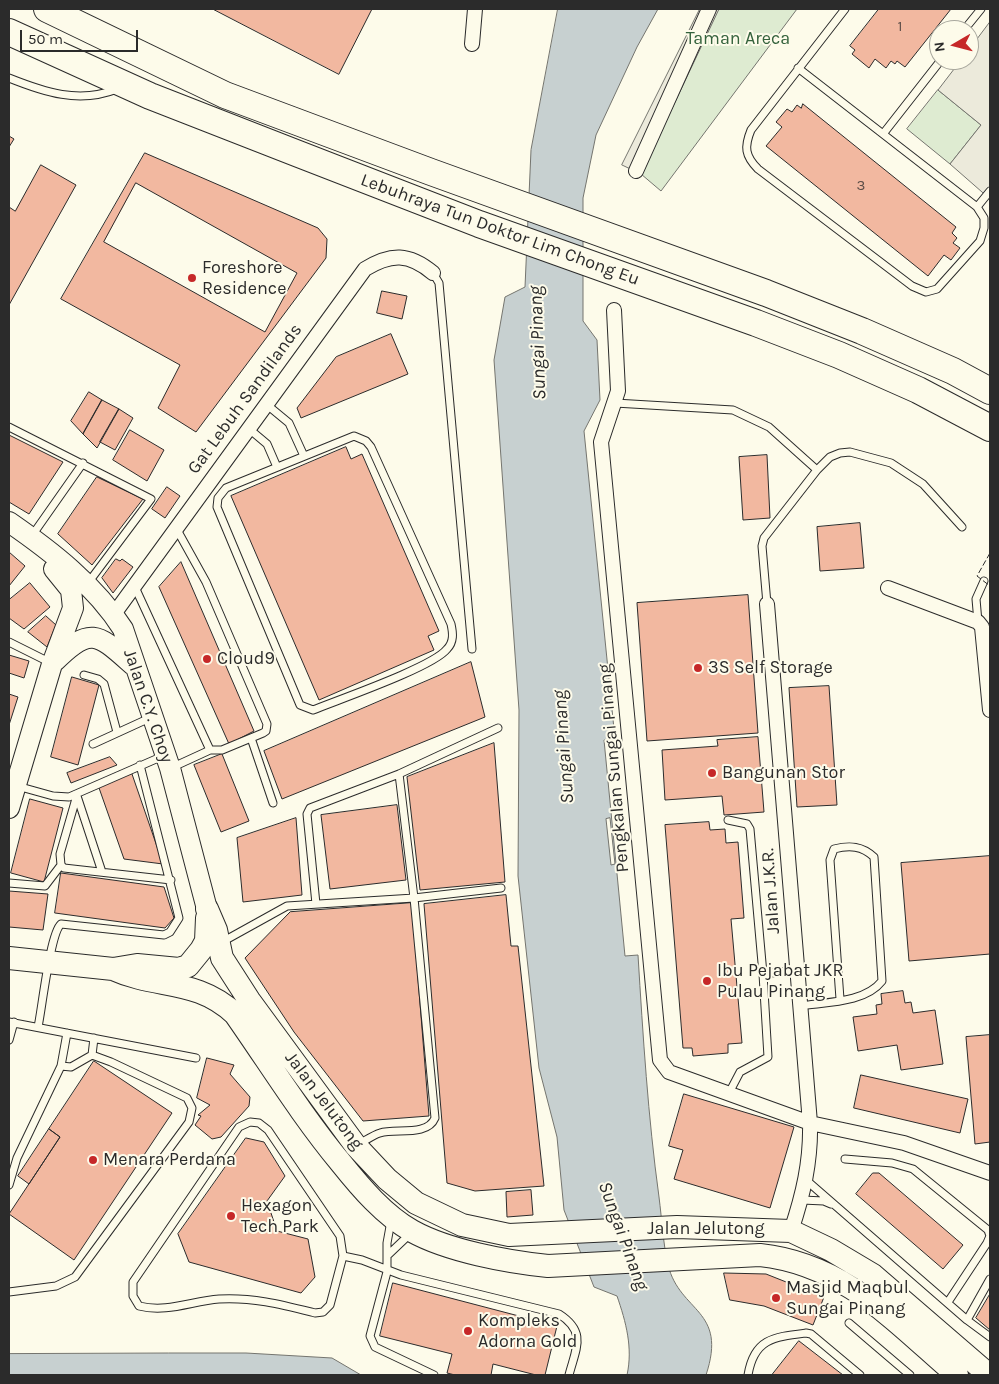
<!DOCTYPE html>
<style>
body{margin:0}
#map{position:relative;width:999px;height:1384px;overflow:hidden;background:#fdfbea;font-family:Karla,sans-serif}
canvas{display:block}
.frame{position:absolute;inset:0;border:10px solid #2b2b2b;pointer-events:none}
.north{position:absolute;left:929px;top:20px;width:50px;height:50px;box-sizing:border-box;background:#fdfbea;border:1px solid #a9a89e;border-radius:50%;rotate:262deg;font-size:14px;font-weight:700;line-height:20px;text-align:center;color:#2b2b2b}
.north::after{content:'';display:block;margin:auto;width:18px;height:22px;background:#c62828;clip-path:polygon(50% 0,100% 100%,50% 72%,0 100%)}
.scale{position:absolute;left:20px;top:30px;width:118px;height:22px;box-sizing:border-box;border:2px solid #2b2b2b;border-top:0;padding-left:6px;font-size:15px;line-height:18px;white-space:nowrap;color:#2b2b2b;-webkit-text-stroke:4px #fdfbea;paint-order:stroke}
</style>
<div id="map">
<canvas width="999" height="1384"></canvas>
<div class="frame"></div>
<div class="north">N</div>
<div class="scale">50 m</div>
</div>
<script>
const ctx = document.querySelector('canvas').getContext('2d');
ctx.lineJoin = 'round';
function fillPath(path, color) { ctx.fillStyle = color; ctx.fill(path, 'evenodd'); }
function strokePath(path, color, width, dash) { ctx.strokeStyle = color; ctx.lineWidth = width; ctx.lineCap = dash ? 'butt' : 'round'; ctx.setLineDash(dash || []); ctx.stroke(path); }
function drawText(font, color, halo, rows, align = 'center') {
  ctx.font = font + ' Karla,sans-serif'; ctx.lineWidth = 4; ctx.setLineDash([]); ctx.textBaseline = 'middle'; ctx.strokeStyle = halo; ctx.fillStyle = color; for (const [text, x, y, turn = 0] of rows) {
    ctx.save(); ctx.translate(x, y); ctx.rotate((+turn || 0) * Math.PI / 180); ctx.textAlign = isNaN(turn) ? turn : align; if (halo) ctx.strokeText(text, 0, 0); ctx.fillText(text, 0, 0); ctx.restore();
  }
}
const green = new Path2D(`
 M 719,9 L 797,9 L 661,191 L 641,174 Z
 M 938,90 L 981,125 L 950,164 L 907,129 Z`);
const parking = new Path2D(`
 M 700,9 L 719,9 L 641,174 L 622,165 Z
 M 990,22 L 990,199 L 950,164 L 981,125 L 938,90 L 961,60 L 969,60 L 969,50 Z`);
const water = new Path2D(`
 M 558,9 L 658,9 L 637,47 L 596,135 L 583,198 L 583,321 L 597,340 L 600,400 L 584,431 L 615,739 L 604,740 L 625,956 L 638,955 C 643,1036 648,1117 659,1197 C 662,1220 663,1243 668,1265 C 680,1313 728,1309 706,1375 L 627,1375 C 633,1348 626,1322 617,1296 L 594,1287 L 564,1210 L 557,1137 L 539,1068 L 518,876 L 519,710 L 494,360 L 505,297 L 525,287 L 531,150 Z
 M 169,1353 L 246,1353 L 332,1358 L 361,1375 L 9,1375 L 9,1354 Z`);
const pier = new Path2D(`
 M 610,818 L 615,864 L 611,865 L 606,819 Z`);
const building = new Path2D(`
 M 213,9 L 372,9 L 339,74 Z
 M 879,9 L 951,9 L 905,67 L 897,61 L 895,64 L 891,61 L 886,68 L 875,59 L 869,68 L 852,54 L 855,50 L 850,46 Z
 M 803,104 L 956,227 L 952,233 L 957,238 L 953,243 L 960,248 L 951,260 L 944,255 L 928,276 L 766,146 L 782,127 L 776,122 L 787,109 L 792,112 L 797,105 L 801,108 Z
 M 9,136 L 14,139 L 9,147 Z
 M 145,153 L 318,228 L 327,239 L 326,258 L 196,432 L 158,408 L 180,365 L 61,299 Z
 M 41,165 L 76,185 L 9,305 L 9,207 L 15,211 Z
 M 136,183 L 297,273 L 265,332 L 104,242 Z
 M 382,291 L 407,296 L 402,319 L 377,313 Z
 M 391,334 L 408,374 L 301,418 L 297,408 L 336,357 Z
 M 89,392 L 102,400 L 83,434 L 71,421 Z
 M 102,400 L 119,409 L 97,448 L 83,434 Z
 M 119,409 L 133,418 L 115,450 L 100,442 Z
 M 130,430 L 164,450 L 147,481 L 113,460 Z
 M 9,435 L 63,462 L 29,514 L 9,502 Z
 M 346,447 L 351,459 L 362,454 L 439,631 L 428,636 L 434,650 L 319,700 L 231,496 Z
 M 767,455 L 770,518 L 743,520 L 739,457 Z
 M 97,477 L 143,499 L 92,565 L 58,534 Z
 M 167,487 L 180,496 L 165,518 L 152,509 Z
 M 860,523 L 864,568 L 820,571 L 817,527 Z
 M 9,552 L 25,566 L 9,586 Z
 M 116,559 L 120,561 L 122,559 L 133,567 L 113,593 L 102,578 Z
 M 181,562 L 254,731 L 229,744 L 159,587 Z
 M 30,583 L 50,607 L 24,629 L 9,618 L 9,600 Z
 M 748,595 L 758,733 L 647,741 L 637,603 Z
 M 46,616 L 56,625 L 47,647 L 28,632 Z
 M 9,655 L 29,661 L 24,678 L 9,673 Z
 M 471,662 L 485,717 L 282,799 L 264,751 Z
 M 72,677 L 99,685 L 78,765 L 51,757 Z
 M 829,686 L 837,805 L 797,807 L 789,688 Z
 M 9,694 L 18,697 L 9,725 Z
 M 758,737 L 764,812 L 724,815 L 722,796 L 665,800 L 662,750 L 718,746 L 717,740 Z
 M 494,743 L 505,882 L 420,890 L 407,777 Z
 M 222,754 L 249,821 L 221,832 L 194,765 Z
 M 110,757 L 117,765 L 71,783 L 67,773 Z
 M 132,774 L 163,864 L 124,859 L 98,785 Z
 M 30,799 L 63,808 L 44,882 L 11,873 Z
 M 397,805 L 406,880 L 330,889 L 321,815 Z
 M 296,818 L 302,895 L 243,902 L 237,838 Z
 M 709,822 L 710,830 L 725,829 L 726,843 L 738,842 L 744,918 L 731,919 L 742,1043 L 728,1044 L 728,1053 L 693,1056 L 692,1048 L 683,1048 L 665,825 Z
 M 990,856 L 990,954 L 909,961 L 901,863 Z
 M 61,873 L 164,887 L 174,918 L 165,928 L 55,913 Z
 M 9,891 L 48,894 L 43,930 L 9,927 Z
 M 506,895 L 511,946 L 518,946 L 544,1186 L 475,1191 L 447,1183 L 424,904 Z
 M 412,903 L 429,1116 L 363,1121 L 294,1032 L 245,958 L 290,912 Z
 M 903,991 L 905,1003 L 911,1002 L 913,1013 L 935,1010 L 943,1064 L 901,1070 L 897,1045 L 858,1051 L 853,1017 L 877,1014 L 876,1005 L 882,1004 L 881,994 Z
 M 990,1035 L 990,1142 L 975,1144 L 966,1037 Z
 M 207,1058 L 234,1065 L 230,1074 L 250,1097 L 249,1106 L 221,1137 L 212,1139 L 195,1125 L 201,1116 L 198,1115 L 210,1105 L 197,1098 Z
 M 94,1061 L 172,1113 L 74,1260 L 9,1214 L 60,1137 L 49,1129 Z
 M 861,1075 L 968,1099 L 960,1133 L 854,1108 Z
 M 684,1094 L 794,1127 L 770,1208 L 674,1179 L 683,1150 L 669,1146 Z
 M 49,1129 L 60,1137 L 29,1184 L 18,1176 Z
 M 246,1138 L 264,1142 L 285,1176 L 267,1201 L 277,1231 L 308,1239 L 315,1277 L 301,1293 L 189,1262 L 178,1234 Z
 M 873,1173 L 879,1173 L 963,1245 L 943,1269 L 856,1194 Z
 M 531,1190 L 533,1215 L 507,1217 L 506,1192 Z
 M 724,1273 L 766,1274 L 824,1297 L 813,1325 L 764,1306 L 730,1300 Z
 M 393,1283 L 557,1326 L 545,1375 L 536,1375 L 493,1364 L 491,1375 L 455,1375 L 447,1373 L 452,1354 L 380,1336 Z
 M 990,1294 L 990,1330 L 976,1318 Z
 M 799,1341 L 843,1375 L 772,1375 Z`);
const lane = new Path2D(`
 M 964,30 L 981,9
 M 798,68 L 977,207 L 984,218 L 984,228 L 980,241 L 937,289 L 926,292 L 912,286 L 758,169 C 745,156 744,147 751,130 L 845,9
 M 9,78 C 44,92 79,104 117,89
 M 883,134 L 941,60
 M 977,207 L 990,191
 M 433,273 L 439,283 L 472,649
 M 615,403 L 733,410 L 769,427 L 817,470
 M 266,404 L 289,423 L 304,456
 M 9,427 L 151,499 L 88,583
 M 248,428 L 267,444 L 277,467
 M 354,436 L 366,441 L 371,447 L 451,624 C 453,633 454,642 447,649 C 433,667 340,699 313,710 L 300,705 L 217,507 L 218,498 L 226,488 Z
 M 176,528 L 206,582 L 267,724 L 266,731 L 263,733 L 222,750 L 210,750
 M 31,537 L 83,463
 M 134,585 L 210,750 L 173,767
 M 767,604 L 762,546 L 764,538 L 817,470 L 830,457 L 840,453 L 850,452 L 891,463 L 923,484 L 962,527
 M 978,622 L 976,599 L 984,581
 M 9,642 L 51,663
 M 84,675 L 98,679 L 104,684 L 117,732
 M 251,738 L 273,803
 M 93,744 L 152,717
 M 17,786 L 53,796 L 69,797 L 163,756
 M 77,795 L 60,854 L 61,865 L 64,868 L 171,880
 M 77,796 L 102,872
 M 728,820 L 747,824 L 750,829 L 763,974 L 796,970
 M 9,883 L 45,886 L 61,865
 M 316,904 L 307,814 L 310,808 L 399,774 L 498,728
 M 222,942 L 287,906 L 414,898 L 501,888
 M 800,1006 C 826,1002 865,1003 882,981 L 874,857 C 862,846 850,845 834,849 L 830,860 L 840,999
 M 9,1022 L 196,1058
 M 38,1027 C 42,1009 50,933 61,924 L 164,935 L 170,932 L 179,918 L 140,765
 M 9,1040 L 14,1022
 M 92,1055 L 94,1038
 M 729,1093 L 740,1072 L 768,1057 L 763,974
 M 250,1122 L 259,1123 L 268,1130 L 340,1236 L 343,1256 L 330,1305 L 323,1312 L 315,1313 C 283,1305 253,1297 219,1299 C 192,1301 167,1313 139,1306 L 133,1296 L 133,1282 L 239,1127 Z
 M 359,1144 C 365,1141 373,1135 380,1133 C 396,1128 427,1137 435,1118 L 414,898 L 399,774
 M 845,1159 L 892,1163 L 913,1169 L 988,1230 L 990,1236 L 987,1243 L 948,1302
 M 806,1180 L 967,1320 L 990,1337
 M 9,1185 L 17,1158 L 61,1066 L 67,1033
 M 802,1200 L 824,1201 L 831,1204
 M 391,1221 L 387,1243 L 387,1272 L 370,1336 L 375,1347 L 434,1375
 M 389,1254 L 410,1234
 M 343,1256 L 362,1260 L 401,1275 L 559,1314 C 587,1332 576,1348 569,1375
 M 9,1292 L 56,1286 L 75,1277 L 189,1122 L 192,1108 L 187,1098 L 111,1062 L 92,1055 L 71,1067 L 61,1066
 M 967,1320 L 990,1279
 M 849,1323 L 910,1375
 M 748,1375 C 754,1339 773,1337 806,1333 L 811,1334 L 860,1375`);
const street = new Path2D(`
 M 472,44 L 475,9
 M 636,171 L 709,9
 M 614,310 L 618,391 L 601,442 L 660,1060 L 669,1072 L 810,1123 L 904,1143 L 990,1173
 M 888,588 L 978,622 L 982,627 L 990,710
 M 767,604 L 810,1123 C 811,1162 803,1195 791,1231
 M 114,614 L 365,269 C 391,253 409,253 433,273`);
const secondary = new Path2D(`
 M 9,522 C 51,551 95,585 123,629 L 170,768 L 207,909
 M 55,661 C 91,625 98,634 133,665
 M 9,808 L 52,664 L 73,608 L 71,590 L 54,569`);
const primary = new Path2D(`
 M 207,909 L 216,930 L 222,958 L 249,1000 L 356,1146 L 387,1179 L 416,1203 L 462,1225 L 509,1235 L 677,1227 L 791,1231 L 831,1250 L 873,1275 L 989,1375
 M 9,958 L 113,969 L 137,965 L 179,969 L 188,966 L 201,950 L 206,941 L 207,918
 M 113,969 C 157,989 197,978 235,1014 C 270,1064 302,1116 341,1163 C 361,1188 384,1215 412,1231 C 448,1251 508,1262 548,1266 L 760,1255 C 845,1264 896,1323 957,1375`);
const highway = new Path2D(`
 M 47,9 L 225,95 L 431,172 L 766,293 L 862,331 L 953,371 L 990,391
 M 9,32 L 150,96 L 296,153 L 479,224 L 756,323 L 839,355 L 918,390 L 990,428`);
const fence = new Path2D(`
 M 990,553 L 977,576 L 990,586`);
const markers = [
 [192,278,5,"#c62828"],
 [207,659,5,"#c62828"],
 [698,668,5,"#c62828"],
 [712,773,5,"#c62828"],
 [707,981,5,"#c62828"],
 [93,1160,5,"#c62828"],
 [231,1216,5,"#c62828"],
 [776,1298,5,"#c62828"],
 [468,1331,5,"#c62828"]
];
const numberNames = [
 ["1",900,27],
 ["3",861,186]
];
const parkNames = [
 ["Taman Areca",738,39]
];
const streetNames = [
 ["Lebuhraya Tun Doktor Lim Chong Eu",500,230,20],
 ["Gat Lebuh Sandilands",245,399,-54],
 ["Jalan C.Y. Choy",148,706,71],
 ["Pengkalan Sungai Pinang",614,768,-95],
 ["Jalan J.K.R.",771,891,-94],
 ["Jalan Jelutong",324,1101,53],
 ["Jalan Jelutong",706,1229]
];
const poiNames = [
 ["Foreshore",202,268],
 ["Residence",202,289],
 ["Cloud9",217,659],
 ["3S Self Storage",708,668],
 ["Bangunan Stor",722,773],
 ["Ibu Pejabat JKR",717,971],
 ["Pulau Pinang",717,992],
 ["Menara Perdana",103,1160],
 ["Hexagon",241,1206],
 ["Tech Park",241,1227],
 ["Masjid Maqbul",786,1288],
 ["Sungai Pinang",786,1309],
 ["Kompleks",478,1321],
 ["Adorna Gold",478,1342]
];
const waterNames = [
 ["Sungai Pinang",538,343,-92],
 ["Sungai Pinang",564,747,-94],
 ["Sungai Pinang",623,1236,70]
];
fillPath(green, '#deebd1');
strokePath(green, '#74746e', 1);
fillPath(parking, '#eceadb');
strokePath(parking, '#74746e', 1);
fillPath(water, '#c7d0d0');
strokePath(water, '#74746e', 1);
fillPath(pier, '#fdfbea');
strokePath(pier, '#74746e', 1);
fillPath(building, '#f2b8a0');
strokePath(building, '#2b2b2b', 1);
strokePath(lane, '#2b2b2b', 9);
strokePath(street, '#2b2b2b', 16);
strokePath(secondary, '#2b2b2b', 22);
strokePath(primary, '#2b2b2b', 24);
strokePath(highway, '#2b2b2b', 28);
strokePath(lane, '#fdfbea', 7);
strokePath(street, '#fdfbea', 14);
strokePath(secondary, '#fdfbea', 20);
strokePath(primary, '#fdfbea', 22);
strokePath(highway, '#fdfbea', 26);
strokePath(fence, '#2b2b2b', 1, [6, 2.5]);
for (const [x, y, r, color] of markers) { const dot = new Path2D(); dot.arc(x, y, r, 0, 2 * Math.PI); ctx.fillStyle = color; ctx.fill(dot); strokePath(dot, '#fdfbea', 2); }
drawText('15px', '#5d4e48', null, numberNames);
drawText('18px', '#34623c', '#fdfbea', parkNames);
drawText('18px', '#2b2b2b', '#fdfbea', streetNames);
drawText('18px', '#2b2b2b', '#fdfbea', poiNames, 'left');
drawText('italic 19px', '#2b2b2b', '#fdfbea', waterNames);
</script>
